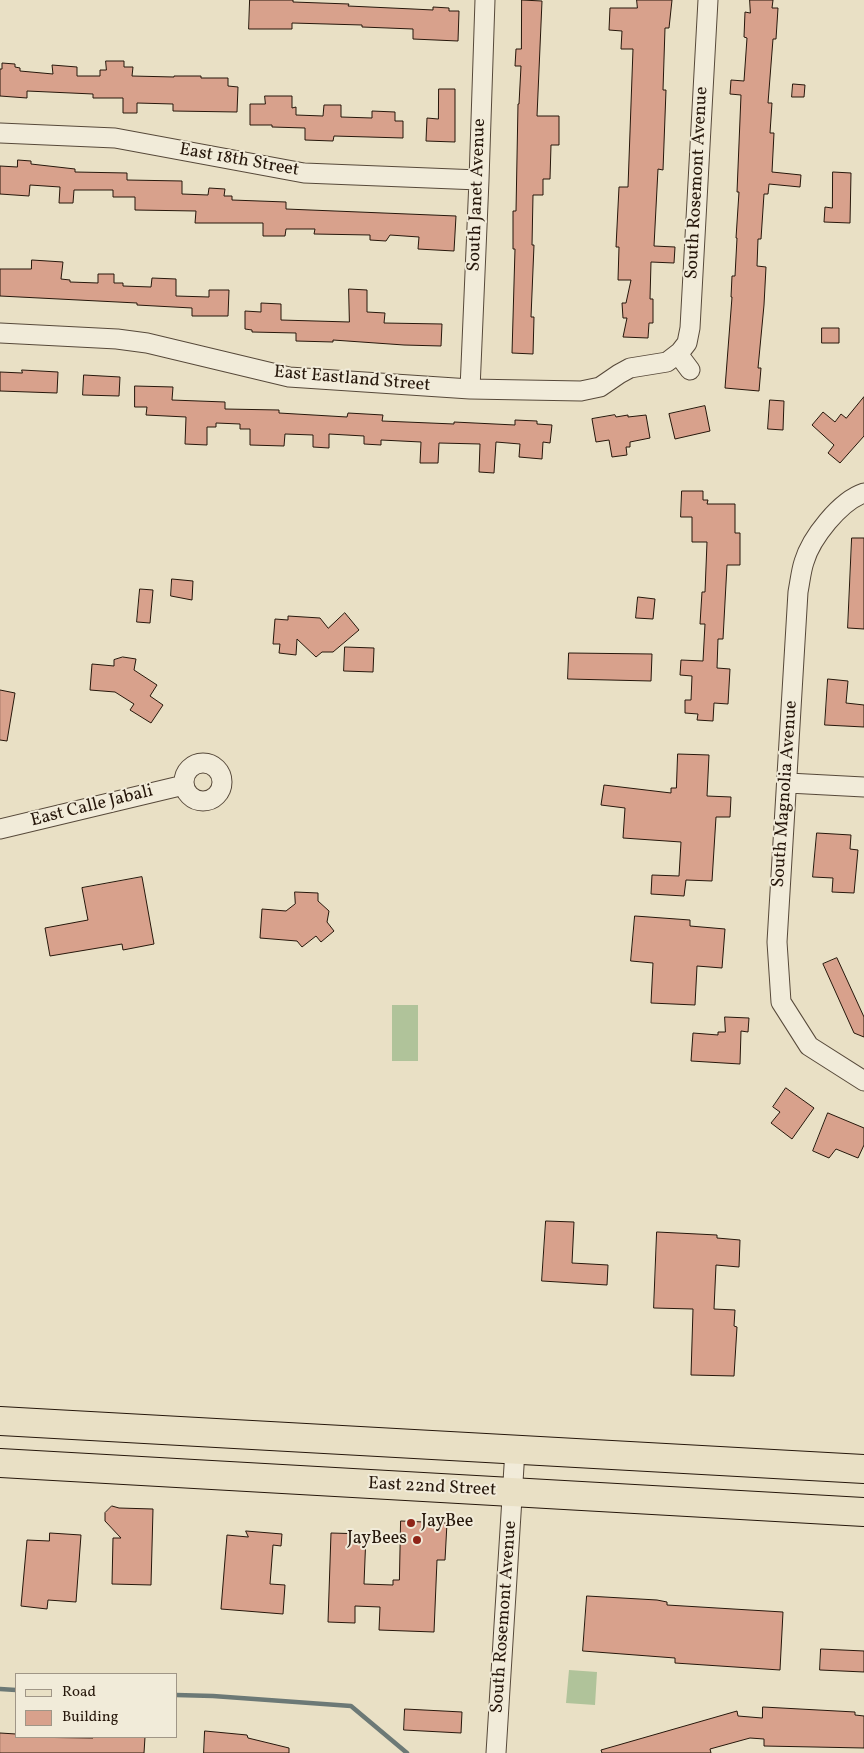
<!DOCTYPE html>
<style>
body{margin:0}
#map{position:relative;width:864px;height:1753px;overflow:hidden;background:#e9e0c5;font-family:Vollkorn,serif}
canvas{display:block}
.legend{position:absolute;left:15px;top:1673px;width:162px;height:65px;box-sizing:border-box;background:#f1ebd9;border:1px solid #a09687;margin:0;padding:6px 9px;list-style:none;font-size:15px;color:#26170b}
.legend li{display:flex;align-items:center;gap:10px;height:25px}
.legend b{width:25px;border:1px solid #a09687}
</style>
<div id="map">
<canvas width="864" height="1753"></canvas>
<ul class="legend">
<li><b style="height:6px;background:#e9e0c5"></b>Road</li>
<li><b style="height:14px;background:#d8a18c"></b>Building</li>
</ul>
</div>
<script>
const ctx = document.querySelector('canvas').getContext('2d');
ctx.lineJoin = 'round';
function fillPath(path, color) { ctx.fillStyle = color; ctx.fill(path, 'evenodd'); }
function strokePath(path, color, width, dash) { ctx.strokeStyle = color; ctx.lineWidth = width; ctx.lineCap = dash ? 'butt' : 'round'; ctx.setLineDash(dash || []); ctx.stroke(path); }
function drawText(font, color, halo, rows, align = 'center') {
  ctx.font = font + ' Vollkorn,serif'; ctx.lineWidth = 4; ctx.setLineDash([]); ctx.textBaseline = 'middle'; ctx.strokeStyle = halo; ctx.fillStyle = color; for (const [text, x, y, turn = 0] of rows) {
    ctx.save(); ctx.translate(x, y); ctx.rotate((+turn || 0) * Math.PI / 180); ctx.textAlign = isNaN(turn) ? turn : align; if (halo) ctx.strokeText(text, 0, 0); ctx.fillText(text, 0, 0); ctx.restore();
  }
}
const green = new Path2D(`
 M 392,1005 L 418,1005 L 418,1061 L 392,1061 Z
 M 569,1670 L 597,1672 L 595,1705 L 566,1703 Z`);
const stream = new Path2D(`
 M 0,1689 L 16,1690
 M 176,1695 L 213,1696 L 351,1706 L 407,1753`);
const building = new Path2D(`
 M 250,0 L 293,0 L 293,2 L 349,4 L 348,6 L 413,9 L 433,10 L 433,7 L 449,8 L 449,11 L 459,11 L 458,41 L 413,39 L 413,29 L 362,27 L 362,25 L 292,23 L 292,29 L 249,29 Z
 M 522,0 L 542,1 L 537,116 L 559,116 L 559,145 L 551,145 L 550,179 L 543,179 L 543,195 L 533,195 L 532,245 L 534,245 L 531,317 L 534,317 L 533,354 L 512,353 L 515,249 L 513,249 L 513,211 L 516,211 L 518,104 L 519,104 L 521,66 L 515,66 L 516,49 L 521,49 Z
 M 637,0 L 672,0 L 669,28 L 665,28 L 663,90 L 666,90 L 663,170 L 658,169 L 654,246 L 675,247 L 674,263 L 651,262 L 650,299 L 653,299 L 653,323 L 649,323 L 648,338 L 623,337 L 627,318 L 623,318 L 622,303 L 626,303 L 631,280 L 618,280 L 619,247 L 616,247 L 619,187 L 628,187 L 633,49 L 621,49 L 622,31 L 609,30 L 610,8 L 637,8 Z
 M 750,0 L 773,0 L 772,8 L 778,8 L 776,39 L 773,39 L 768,103 L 772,103 L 770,133 L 774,133 L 772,172 L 801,175 L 800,187 L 769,184 L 768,194 L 764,194 L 761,239 L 758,239 L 757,266 L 766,267 L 764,305 L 758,368 L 761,368 L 759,391 L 725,388 L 732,297 L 731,297 L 732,276 L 735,276 L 737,238 L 736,238 L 739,192 L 737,192 L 741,95 L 730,94 L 731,80 L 744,81 L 747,38 L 744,37 L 745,12 L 750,13 Z
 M 106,61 L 124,61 L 124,67 L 133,67 L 132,76 L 174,77 L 174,76 L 201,76 L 201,78 L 228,78 L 228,86 L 238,87 L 237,112 L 173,111 L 173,104 L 137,103 L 137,113 L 123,113 L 123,98 L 93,98 L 93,94 L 27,91 L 27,98 L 0,96 L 0,69 L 2,69 L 2,63 L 15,64 L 15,67 L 20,68 L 20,71 L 53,74 L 52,65 L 77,67 L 77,76 L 100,76 L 100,70 L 106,70 Z
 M 793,84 L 805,85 L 804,97 L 792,97 Z
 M 439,89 L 455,89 L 455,142 L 426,141 L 427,118 L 438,119 Z
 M 265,96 L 292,96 L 292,108 L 296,107 L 296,115 L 323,116 L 324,105 L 341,105 L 341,117 L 372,118 L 372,111 L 395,112 L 395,121 L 403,121 L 403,138 L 334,136 L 333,141 L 305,140 L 305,128 L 272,127 L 272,125 L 250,125 L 250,104 L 265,104 Z
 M 18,160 L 31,161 L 31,164 L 75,169 L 75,172 L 127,173 L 127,180 L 182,181 L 182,194 L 208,195 L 209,188 L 225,189 L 224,196 L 232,196 L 232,200 L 286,202 L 286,209 L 456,216 L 454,251 L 418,249 L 419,237 L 390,235 L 386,241 L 370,240 L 370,235 L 314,234 L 315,229 L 286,229 L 285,236 L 263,236 L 263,223 L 195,223 L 196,211 L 135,210 L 135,197 L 113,197 L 113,190 L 74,190 L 73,203 L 59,203 L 60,187 L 30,185 L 29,196 L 0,194 L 0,166 L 17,167 Z
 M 833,172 L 851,173 L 850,223 L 824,222 L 825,207 L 832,208 Z
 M 32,260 L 63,262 L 61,279 L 70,280 L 70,282 L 98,283 L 98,274 L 114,274 L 114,283 L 123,283 L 123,286 L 151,287 L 152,278 L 176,279 L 176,296 L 209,297 L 209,290 L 229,290 L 228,316 L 192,316 L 192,308 L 137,305 L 137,303 L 0,296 L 0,269 L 31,269 Z
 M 349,289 L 367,290 L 367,312 L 385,313 L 384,323 L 442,324 L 441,346 L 404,345 L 333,340 L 333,342 L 296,341 L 296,333 L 252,332 L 252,330 L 245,329 L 245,311 L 261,312 L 261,303 L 281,304 L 281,320 L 349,322 Z
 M 822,328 L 839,328 L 839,343 L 822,343 Z
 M 22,370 L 58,372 L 57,393 L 0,391 L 0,372 L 22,373 Z
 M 84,375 L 120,377 L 119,396 L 83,395 Z
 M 135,386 L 173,387 L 172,400 L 225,402 L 225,409 L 279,410 L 279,413 L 347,417 L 348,413 L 383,415 L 382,421 L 454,424 L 454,422 L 515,425 L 515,420 L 537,421 L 537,424 L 552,425 L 550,443 L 543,442 L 542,459 L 519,457 L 520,444 L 496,442 L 494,473 L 479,472 L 480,444 L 439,443 L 438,463 L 420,463 L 421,442 L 381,440 L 381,445 L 364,444 L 364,436 L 329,434 L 329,448 L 313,447 L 313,435 L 285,434 L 284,446 L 250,445 L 250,429 L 240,429 L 240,424 L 216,423 L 216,427 L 207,427 L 207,445 L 185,444 L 186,417 L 146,415 L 147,407 L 135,407 Z
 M 864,397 L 864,436 L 840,463 L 828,453 L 834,445 L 812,425 L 823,412 L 835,422 L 841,414 L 846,418 Z
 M 770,400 L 784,401 L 783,430 L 768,429 Z
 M 705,406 L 710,431 L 675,439 L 669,414 Z
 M 615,415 L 616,417 L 628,415 L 628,417 L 646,415 L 650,438 L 630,442 L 630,447 L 626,447 L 627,455 L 612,457 L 609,440 L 596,442 L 592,419 Z
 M 682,491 L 703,491 L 703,500 L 708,500 L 707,504 L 735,504 L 735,533 L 740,533 L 740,565 L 727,565 L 723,639 L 718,639 L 717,668 L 730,669 L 728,704 L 714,703 L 713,721 L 697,720 L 698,714 L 685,713 L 685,700 L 691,700 L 692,676 L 680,675 L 681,660 L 703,661 L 705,624 L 700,624 L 702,592 L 705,592 L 707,542 L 692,542 L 692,517 L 681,517 Z
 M 852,538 L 864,538 L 864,629 L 848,628 Z
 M 172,579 L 193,581 L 192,600 L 171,596 Z
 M 140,589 L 153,590 L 150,623 L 137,622 Z
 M 638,597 L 655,599 L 653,619 L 636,618 Z
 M 345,613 L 359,630 L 333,652 L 322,652 L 316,657 L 297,639 L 296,655 L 279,653 L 280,644 L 273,644 L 275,619 L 288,620 L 288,616 L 320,618 L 328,628 Z
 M 345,647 L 374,648 L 373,672 L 344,671 Z
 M 569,653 L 652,654 L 651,681 L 568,679 Z
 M 123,657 L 136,659 L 134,670 L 157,685 L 150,696 L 163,705 L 151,723 L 130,710 L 134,704 L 115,692 L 90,690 L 92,664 L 114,666 L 114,660 Z
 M 828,679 L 848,681 L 846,703 L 864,705 L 864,727 L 825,725 Z
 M 0,690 L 15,693 L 7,741 L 0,740 Z
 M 678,754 L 709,755 L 707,796 L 731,797 L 730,817 L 716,817 L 712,881 L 686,880 L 684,896 L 651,894 L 652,875 L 679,876 L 681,842 L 623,838 L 625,808 L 601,805 L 604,785 L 671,793 L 671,788 L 676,788 Z
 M 817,833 L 851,835 L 850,849 L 858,850 L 854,893 L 832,892 L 833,878 L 813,877 Z
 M 142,877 L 154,944 L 123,950 L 122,944 L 50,956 L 45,928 L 88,920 L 82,888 Z
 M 295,892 L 318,893 L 318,901 L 329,911 L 327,922 L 334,931 L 321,942 L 316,936 L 302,947 L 297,941 L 260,938 L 262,909 L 286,911 L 295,904 Z
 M 635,916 L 690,920 L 690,926 L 725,929 L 722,968 L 697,966 L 695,1005 L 651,1003 L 653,963 L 631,961 Z
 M 837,958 L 864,1017 L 864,1037 L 854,1033 L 823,964 Z
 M 725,1017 L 749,1018 L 748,1032 L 741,1031 L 740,1064 L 691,1061 L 693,1033 L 718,1035 L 718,1032 L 725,1032 Z
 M 786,1088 L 814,1108 L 792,1139 L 771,1123 L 780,1112 L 773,1107 Z
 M 828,1113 L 864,1128 L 864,1145 L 858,1158 L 836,1149 L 829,1158 L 813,1151 Z
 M 546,1221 L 574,1222 L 572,1263 L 608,1265 L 607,1285 L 542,1281 Z
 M 657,1232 L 717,1235 L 717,1238 L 740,1240 L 739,1267 L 716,1265 L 714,1309 L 735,1310 L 734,1326 L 737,1327 L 734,1376 L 691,1375 L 693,1309 L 654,1308 Z
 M 112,1506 L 119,1508 L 153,1509 L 151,1585 L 112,1584 L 113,1538 L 121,1538 L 105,1521 L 105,1513 Z
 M 401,1521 L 447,1523 L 445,1560 L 437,1560 L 434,1632 L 379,1630 L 380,1607 L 355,1606 L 355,1623 L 328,1622 L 331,1533 L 366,1534 L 364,1584 L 393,1585 L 393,1580 L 399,1580 Z
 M 246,1531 L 282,1534 L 281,1546 L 273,1545 L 270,1584 L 285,1585 L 283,1614 L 221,1609 L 227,1535 L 248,1537 Z
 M 50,1533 L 81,1535 L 76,1602 L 48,1600 L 47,1609 L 21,1606 L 27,1540 L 49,1541 Z
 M 587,1596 L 657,1600 L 667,1602 L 667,1605 L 783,1612 L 780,1670 L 675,1663 L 675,1658 L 583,1651 Z
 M 821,1649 L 864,1651 L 864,1672 L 820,1670 Z
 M 763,1707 L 855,1712 L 855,1715 L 864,1716 L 864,1748 L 764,1746 L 764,1739 L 750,1738 L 710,1749 L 711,1753 L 602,1753 L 601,1750 L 737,1711 L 738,1716 L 762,1718 Z
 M 405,1709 L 462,1712 L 461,1733 L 404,1730 Z
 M 205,1731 L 247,1735 L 248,1738 L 289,1748 L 289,1753 L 204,1753 Z
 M 0,1733 L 16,1734 L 16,1737 L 93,1738 L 93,1737 L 145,1737 L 144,1753 L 0,1753 Z`);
const minor = new Path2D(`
 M 0,133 L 115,138 L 304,173 L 479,180
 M 0,333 L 117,339 L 147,343 L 289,377 L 470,389 L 581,391 L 600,387 L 619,374 L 630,368 L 667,362 L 680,352 L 687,343 L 690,328 L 708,0
 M 678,354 L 690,370
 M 470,389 L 479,180 L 485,0
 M 864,493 C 840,501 811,538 804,562 C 801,571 800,582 798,592 L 777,942 L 781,1002 L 809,1046 L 864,1081
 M184 782a19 19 0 1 1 38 0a19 19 0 1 1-38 0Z
 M 788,783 L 864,787
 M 0,829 L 184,785
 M 496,1753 L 515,1450`);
const primary = new Path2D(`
 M 0,1421 L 864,1469
 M 0,1463 L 864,1512`);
const markers = [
 [411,1523,5,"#8f2418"],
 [417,1540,5,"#8f2418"]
];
const streetNames = [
 ["East 18th Street",239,161,10],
 ["South Rosemont Avenue",698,183,-87],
 ["South Janet Avenue",478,195,-88],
 ["East Eastland Street",352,380,5],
 ["South Magnolia Avenue",786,794,-86],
 ["East Calle Jabali",92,807,-14],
 ["East 22nd Street",432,1488,3],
 ["South Rosemont Avenue",505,1617,-86]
];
const poiNames = [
 ["JayBee",421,1523],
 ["JayBees",407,1540,"right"]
];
fillPath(green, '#b0c39a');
strokePath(stream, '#6c7976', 4.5);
fillPath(building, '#d8a18c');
strokePath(building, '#26170b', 1);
strokePath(minor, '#57493a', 21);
strokePath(primary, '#26170b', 30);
strokePath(minor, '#f1ebd9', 19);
strokePath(primary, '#e9e0c5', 28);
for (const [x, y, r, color] of markers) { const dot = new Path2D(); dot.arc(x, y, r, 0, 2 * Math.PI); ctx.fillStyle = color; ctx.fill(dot); strokePath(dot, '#f1ebd9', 2); }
drawText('18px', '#26170b', '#f1ebd9', streetNames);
drawText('18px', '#26170b', '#f1ebd9', poiNames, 'left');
</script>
